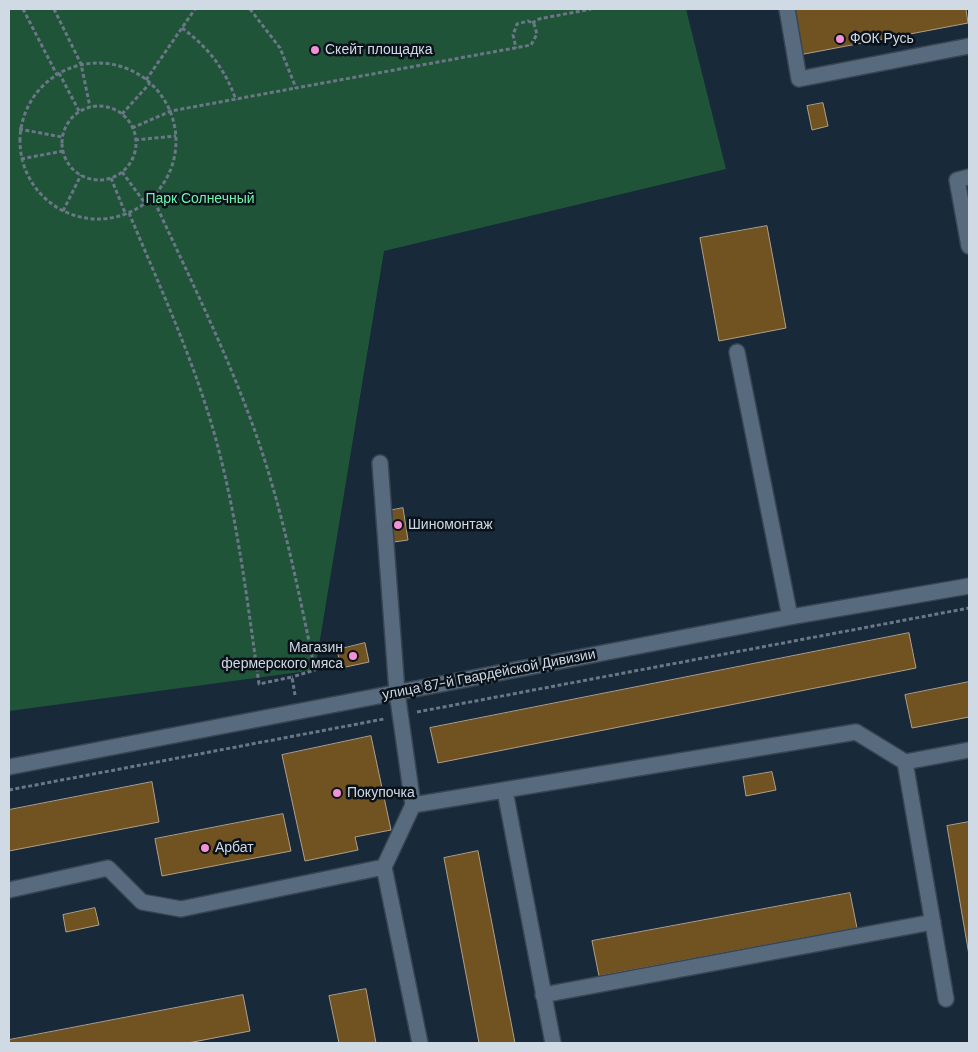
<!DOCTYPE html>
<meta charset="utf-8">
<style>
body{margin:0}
#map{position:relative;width:978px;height:1052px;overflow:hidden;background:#18293a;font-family:"DM Sans",sans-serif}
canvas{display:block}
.frame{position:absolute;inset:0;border:10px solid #cfdae5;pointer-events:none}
</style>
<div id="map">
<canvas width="978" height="1052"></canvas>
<div class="frame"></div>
</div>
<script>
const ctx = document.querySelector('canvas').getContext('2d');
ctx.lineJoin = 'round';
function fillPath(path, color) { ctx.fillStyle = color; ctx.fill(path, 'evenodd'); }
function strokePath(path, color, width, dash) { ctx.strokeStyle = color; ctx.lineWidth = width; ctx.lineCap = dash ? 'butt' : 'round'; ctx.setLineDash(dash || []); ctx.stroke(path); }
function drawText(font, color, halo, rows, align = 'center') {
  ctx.font = font + ' "DM Sans",sans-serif'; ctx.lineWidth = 5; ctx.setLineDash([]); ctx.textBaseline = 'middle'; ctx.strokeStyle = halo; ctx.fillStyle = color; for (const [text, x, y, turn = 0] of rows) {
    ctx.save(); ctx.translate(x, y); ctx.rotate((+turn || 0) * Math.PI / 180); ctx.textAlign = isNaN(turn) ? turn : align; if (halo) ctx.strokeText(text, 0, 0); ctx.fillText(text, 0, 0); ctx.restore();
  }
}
const green = new Path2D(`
 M 9,9 L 686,9 L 726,169 L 384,251 L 315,670 L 9,711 Z`);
const building = new Path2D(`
 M 791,9 L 966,9 L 968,23 L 799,55 Z
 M 823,103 L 828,126 L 812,130 L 807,106 Z
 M 767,226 L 786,328 L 719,341 L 700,238 Z
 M 403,508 L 408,540 L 394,542 L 388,511 Z
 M 909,633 L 916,668 L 438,763 L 430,728 Z
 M 365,643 L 369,662 L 341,668 L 337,650 Z
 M 969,682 L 969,717 L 912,728 L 905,695 Z
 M 371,736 L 391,830 L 355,837 L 358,850 L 305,861 L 282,755 Z
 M 772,772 L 776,790 L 746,796 L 743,777 Z
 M 152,782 L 159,822 L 9,851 L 9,810 Z
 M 283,814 L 291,851 L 162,876 L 155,839 Z
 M 969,822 L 969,955 L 947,826 Z
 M 478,851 L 515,1043 L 479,1043 L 444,858 Z
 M 850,893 L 857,928 L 599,976 L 592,941 Z
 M 95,908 L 99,925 L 66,932 L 63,915 Z
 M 366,989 L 376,1043 L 339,1043 L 329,996 Z
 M 243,995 L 250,1031 L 188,1043 L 9,1043 L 9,1040 Z`);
const path = new Path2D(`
 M 23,9 L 57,75
 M 54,9 L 81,64 L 90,107
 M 250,9 L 280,48 L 296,88 L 531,45 L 537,34 L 534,24 L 528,21 L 517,24 L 513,35 L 516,48
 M 532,23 L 539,19 L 591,9
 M 182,28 C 208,47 225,69 236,100
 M20 141a78 78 0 1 1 156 0a78 78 0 1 1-156 0Z
 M 59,73 L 79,111
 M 146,80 L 195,9
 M62 143a37 37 0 1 1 74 0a37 37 0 1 1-74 0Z
 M 122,114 L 150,83
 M 132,128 L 171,111 L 296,88
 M 19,129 L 62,137
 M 135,140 L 176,136
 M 21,159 L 63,151
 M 122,172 L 145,203
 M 111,178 L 126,215
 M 152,196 C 189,277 230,358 259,443 C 284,516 299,594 315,670 L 292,677
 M 63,211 L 81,175
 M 129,213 C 162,292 199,371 220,455 C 239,530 248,607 259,684 L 292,677 L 295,695
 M 417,712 L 969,608
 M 9,790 L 384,719`);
const minor = new Path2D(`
 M 787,9 L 799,79 L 969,46
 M 969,177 L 957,180 L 969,246
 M 737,352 L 790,617
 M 380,463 L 397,692 L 413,805
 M 905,762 L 946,999
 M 9,767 L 790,617 L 969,586
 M 505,791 L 553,1043
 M 384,867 L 420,1043
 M 9,890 L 108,868 L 142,902 L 181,909 L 384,867 L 413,805 L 856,732 L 905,762 L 969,750
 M 543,995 L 933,922`);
const markers = [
 [840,39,5,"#f391d6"],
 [315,50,5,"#f391d6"],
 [398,525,5,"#f391d6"],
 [353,656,5,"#f391d6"],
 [337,793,5,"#f391d6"],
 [205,848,5,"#f391d6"]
];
const poiNames = [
 ["ФОК Русь",850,39],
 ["Скейт площадка",325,50],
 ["Шиномонтаж",408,525],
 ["Магазин",343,648,"right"],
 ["фермерского мяса",343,664,"right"],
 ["Покупочка",347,793],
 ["Арбат",215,848]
];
const parkNames = [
 ["Парк Солнечный",200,199]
];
const streetNames = [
 ["улица 87-й Гвардейской Дивизии",489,675,-11]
];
fillPath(green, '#205439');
fillPath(building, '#715322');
strokePath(building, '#b09f88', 1);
strokePath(minor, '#384553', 18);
strokePath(path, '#697786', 3, [4, 2.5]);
strokePath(minor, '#586b7e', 15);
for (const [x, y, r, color] of markers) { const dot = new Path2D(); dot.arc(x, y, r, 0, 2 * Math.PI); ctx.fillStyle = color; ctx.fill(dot); strokePath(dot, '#0a1119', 2); }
drawText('14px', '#cfdae5', '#0a1119', poiNames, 'left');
drawText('14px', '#6df5ae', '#0a1119', parkNames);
drawText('14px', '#cfdae5', '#0a1119', streetNames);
</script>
